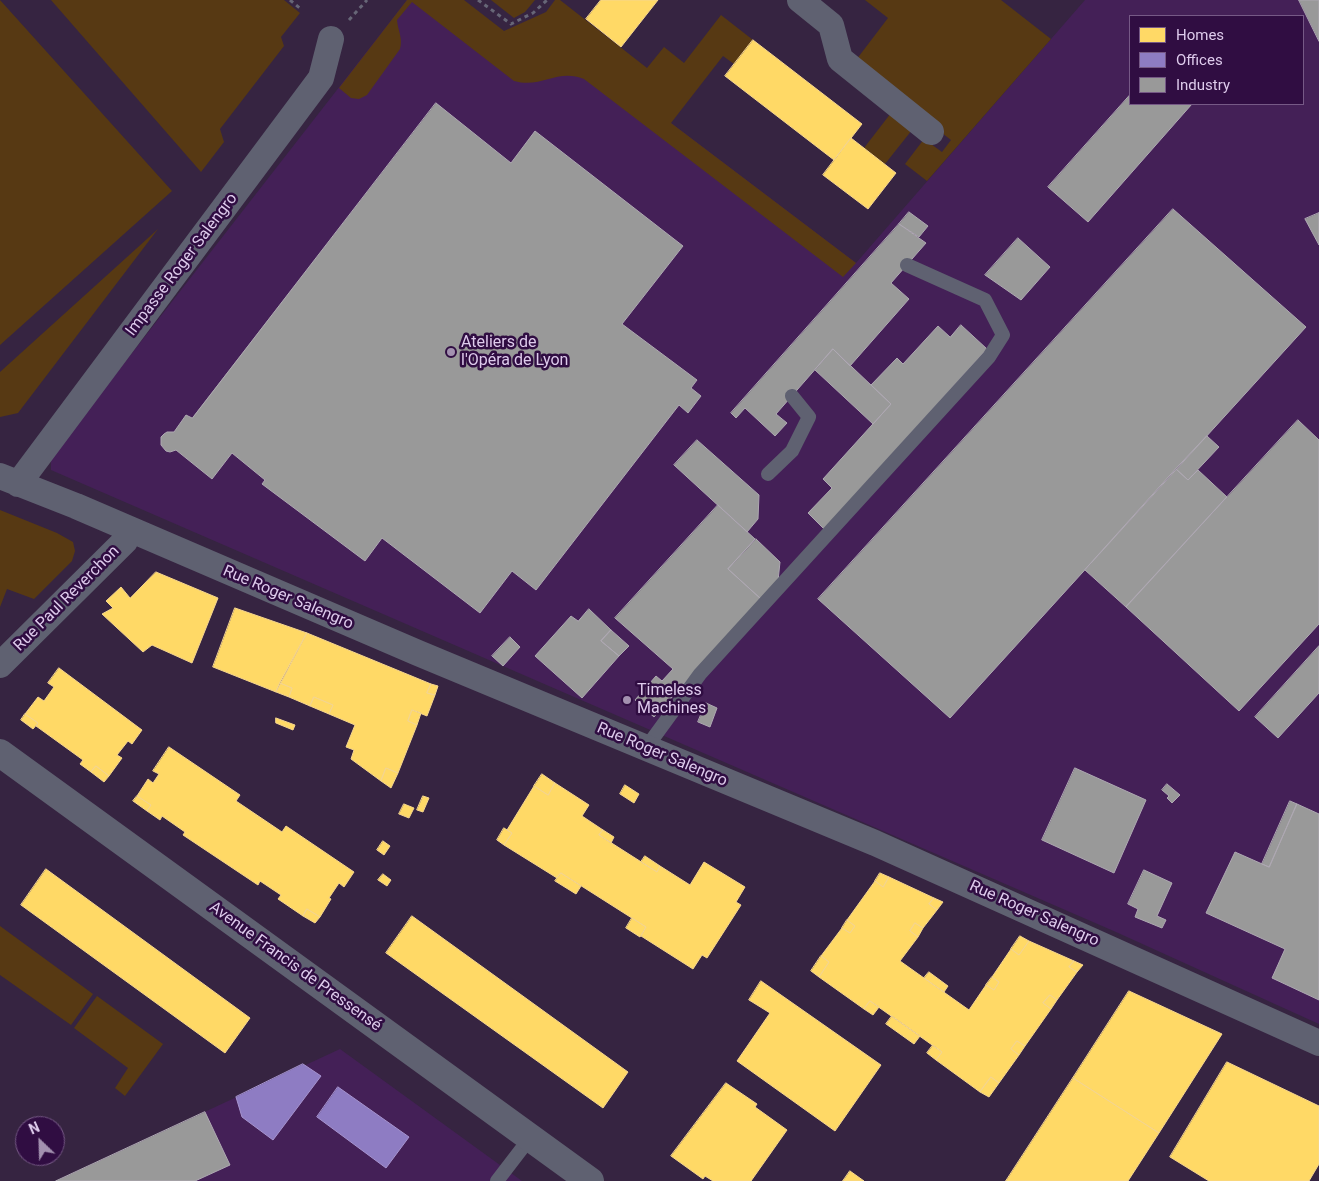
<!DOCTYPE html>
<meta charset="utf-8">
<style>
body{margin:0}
#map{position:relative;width:1319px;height:1181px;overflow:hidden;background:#362441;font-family:Roboto,sans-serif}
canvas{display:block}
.legend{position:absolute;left:1129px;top:15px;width:175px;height:90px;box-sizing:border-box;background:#300d42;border:1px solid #765986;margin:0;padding:6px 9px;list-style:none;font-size:15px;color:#decbec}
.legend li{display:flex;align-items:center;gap:10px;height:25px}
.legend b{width:25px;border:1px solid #765986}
.north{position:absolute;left:15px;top:1116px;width:50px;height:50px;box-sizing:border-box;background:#300d42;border:1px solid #765986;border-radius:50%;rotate:336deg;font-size:14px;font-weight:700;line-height:20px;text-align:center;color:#decbec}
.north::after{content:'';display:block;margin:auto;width:18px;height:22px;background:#a391b0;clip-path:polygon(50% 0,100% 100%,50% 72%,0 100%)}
</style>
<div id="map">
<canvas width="1319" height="1181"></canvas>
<ul class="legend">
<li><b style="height:14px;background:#ffd966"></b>Homes</li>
<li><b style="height:14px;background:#8e7cc3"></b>Offices</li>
<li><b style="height:14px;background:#999"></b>Industry</li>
</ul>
<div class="north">N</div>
</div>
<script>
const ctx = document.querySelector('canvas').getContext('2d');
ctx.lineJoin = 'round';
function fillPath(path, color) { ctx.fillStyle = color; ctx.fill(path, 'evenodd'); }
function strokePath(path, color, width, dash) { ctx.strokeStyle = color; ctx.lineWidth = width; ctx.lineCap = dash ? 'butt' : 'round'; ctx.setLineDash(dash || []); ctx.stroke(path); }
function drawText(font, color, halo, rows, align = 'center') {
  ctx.font = font + ' Roboto,sans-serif'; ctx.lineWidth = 5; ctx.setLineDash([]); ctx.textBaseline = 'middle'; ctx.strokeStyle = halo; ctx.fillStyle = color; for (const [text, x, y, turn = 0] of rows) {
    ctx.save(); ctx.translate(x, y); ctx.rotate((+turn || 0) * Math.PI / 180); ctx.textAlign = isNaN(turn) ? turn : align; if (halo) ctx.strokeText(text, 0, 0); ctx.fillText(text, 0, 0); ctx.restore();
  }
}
const built = new Path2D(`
 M 407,0 L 436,0 L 530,71 L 556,36 L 856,263 L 1085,0 L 1319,0 L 1319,1024 L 1116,932 L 51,470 L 51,457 ZM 1130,16 L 1303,16 L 1303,104 L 1130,104 Z
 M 340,1049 L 522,1181 L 56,1181 Z`);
const green = new Path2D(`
 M 0,0 L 172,191 L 0,345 Z
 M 51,0 L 284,0 L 300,13 L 281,37 L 284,46 L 220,129 L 224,142 L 201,172 Z
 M 407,0 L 464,0 L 504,31 L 546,12 L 555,0 L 560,0 L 647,68 L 664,47 L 684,63 L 721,15 L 753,40 L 734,64 L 723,56 L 671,123 L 856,263 L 843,277 L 584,79 C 557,68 542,89 514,81 L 412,2 L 397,20 C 398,31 403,38 400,49 L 367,95 L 359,99 L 351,98 L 339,88 Z
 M 491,0 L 535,0 L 525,12 L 514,18 Z
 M 865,0 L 1001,0 L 1051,39 L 927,181 L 905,164 L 924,139 L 942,152 L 951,140 L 853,64 L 888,18 Z
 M 891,113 L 912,130 L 885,164 L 864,148 Z
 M 158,229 L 18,413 L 0,417 L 0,372 Z
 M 0,510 L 57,533 L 73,542 L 75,551 L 72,561 L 34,599 L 7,589 L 0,607 Z
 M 0,926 L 93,994 L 71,1025 L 0,975 Z
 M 97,996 L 163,1044 L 125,1096 L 115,1088 L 128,1068 L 74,1028 Z`);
const homes = new Path2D(`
 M 601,0 L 658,0 L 621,47 L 586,19 Z
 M 753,40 L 862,124 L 834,160 L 725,76 Z
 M 851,138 L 896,173 L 868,209 L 823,175 Z
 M 156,572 L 218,598 L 192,663 L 152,645 L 143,652 L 102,614 L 113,608 L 106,601 L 121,587 L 130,598 Z
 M 235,608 L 307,633 L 276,692 L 213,667 Z
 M 307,633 L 431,684 L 427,693 L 435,695 L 427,716 L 412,710 L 408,721 L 417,725 L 398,773 L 386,768 L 381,781 L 351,759 L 354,750 L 346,747 L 355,725 L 329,714 L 333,705 L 314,697 L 310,706 L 289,697 L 292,688 L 280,683 Z
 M 59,668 L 142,730 L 132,744 L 128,741 L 117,755 L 122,758 L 109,776 L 96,766 L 91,772 L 80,764 L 83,760 L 36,726 L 38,723 L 25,714 L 38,697 L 44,701 L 54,687 L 48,683 Z
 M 280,683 L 292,688 L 289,697 L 276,692 Z
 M 431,684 L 438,686 L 435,695 L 427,693 Z
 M 314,697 L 333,705 L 329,714 L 310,706 Z
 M 412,710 L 421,713 L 417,725 L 408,721 Z
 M 25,714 L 38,723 L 33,729 L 21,720 Z
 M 276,718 L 295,725 L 293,730 L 276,723 Z
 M 169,747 L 240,795 L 236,801 L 282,832 L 286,826 L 354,872 L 344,887 L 339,883 L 329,898 L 331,899 L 320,917 L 307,909 L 303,916 L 278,899 L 281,895 L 260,881 L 258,885 L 183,835 L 185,832 L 162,816 L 160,820 L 147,811 L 151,805 L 137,796 L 148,779 L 153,783 L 159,774 L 153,771 Z
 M 96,766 L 109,776 L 104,782 L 91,772 Z
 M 386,768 L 398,773 L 391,788 L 381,781 Z
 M 542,774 L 555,783 L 548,795 L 534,786 Z
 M 555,783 L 589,805 L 582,816 L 603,830 L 599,835 L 657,872 L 660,866 L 690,885 L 704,862 L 745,887 L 736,902 L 741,905 L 707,958 L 702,955 L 693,969 L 641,936 L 646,927 L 561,873 L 557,878 L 504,845 L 512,833 L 507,830 L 534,786 L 548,795 Z
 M 625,785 L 639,794 L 634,803 L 620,794 Z
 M 137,796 L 151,805 L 147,811 L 133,801 Z
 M 423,796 L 429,798 L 423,812 L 417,810 Z
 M 404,804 L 414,808 L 409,818 L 399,814 Z
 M 504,828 L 512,833 L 504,845 L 497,840 Z
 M 603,830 L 614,837 L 611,843 L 599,835 Z
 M 383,841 L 390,846 L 384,855 L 377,850 Z
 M 645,856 L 660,866 L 657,872 L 641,862 Z
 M 46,869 L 250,1018 L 225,1053 L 21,905 Z
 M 561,873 L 581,886 L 576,894 L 555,881 Z
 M 880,873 L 889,877 L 883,887 L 875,881 Z
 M 383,874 L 391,880 L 387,886 L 378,880 Z
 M 889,877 L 934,898 L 929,904 L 937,910 L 923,928 L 915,923 L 910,931 L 918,937 L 900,961 L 969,1010 L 986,985 L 994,990 L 999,982 L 992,977 L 1011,949 L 1019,955 L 1029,941 L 1074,961 L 1069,967 L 1077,972 L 1057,1000 L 1050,995 L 1043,1003 L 1051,1009 L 1025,1046 L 1017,1041 L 1011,1049 L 1019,1055 L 999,1083 L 991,1077 L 980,1092 L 936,1060 L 942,1052 L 870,1001 L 864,1009 L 819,977 L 829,962 L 821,956 L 842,928 L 850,933 L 855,926 L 847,920 L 875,881 L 883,887 Z
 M 934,898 L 943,902 L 937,910 L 929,904 Z
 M 307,909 L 320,917 L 315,923 L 303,916 Z
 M 412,916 L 628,1072 L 603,1108 L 386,953 Z
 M 632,918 L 646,927 L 640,937 L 626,928 Z
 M 847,920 L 855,926 L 850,933 L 842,928 Z
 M 915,923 L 923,928 L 918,937 L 910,931 Z
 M 1020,936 L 1029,941 L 1019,955 L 1011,949 Z
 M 821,956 L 829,962 L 819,977 L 811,971 Z
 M 1074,961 L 1083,965 L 1077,972 L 1069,967 Z
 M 929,972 L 948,986 L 944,992 L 924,978 Z
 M 992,977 L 999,982 L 994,990 L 986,985 Z
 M 761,981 L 881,1065 L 835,1131 L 737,1061 L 770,1013 L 749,1000 Z
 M 1129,991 L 1222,1034 L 1159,1133 L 1073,1078 Z
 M 1050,995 L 1057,1000 L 1051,1009 L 1043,1003 Z
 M 870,1001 L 879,1007 L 873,1015 L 864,1009 Z
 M 892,1016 L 920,1036 L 914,1044 L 886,1024 Z
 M 1017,1041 L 1025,1046 L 1019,1055 L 1011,1049 Z
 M 933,1045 L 942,1052 L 936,1060 L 927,1053 Z
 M 1227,1062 L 1319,1106 L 1319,1164 L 1309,1181 L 1209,1181 L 1170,1157 Z
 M 991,1077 L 999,1083 L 989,1097 L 980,1092 Z
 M 1073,1078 L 1159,1133 L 1128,1181 L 1006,1181 Z
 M 726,1083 L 757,1104 L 755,1107 L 787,1130 L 751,1181 L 713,1181 L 705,1176 L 703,1179 L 671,1156 Z
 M 850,1171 L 864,1181 L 843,1181 Z`);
const offices = new Path2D(`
 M 303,1064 L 321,1076 L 273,1140 L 242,1117 L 236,1097 Z
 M 338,1087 L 409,1137 L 386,1168 L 317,1117 Z`);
const industry = new Path2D(`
 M 1299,0 L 1319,0 L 1319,41 Z
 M 1130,95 L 1130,104 L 1192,104 L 1088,222 L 1048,187 Z
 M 436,103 L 511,163 L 535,131 L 683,246 L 622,324 L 697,380 L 691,388 L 701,396 L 688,413 L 679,405 L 536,590 L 512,571 L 480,613 L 382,538 L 365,561 L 262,484 L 265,480 L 232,453 L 212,479 L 176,450 L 170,452 L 166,451 L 161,445 L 161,437 L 164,434 L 167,432 L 174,432 L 186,415 L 192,418 Z
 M 1173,209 L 1306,327 L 950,718 L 818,599 Z
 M 909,212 L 928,226 L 919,237 L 899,224 Z
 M 1319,213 L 1319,245 L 1305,219 Z
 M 899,224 L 926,243 L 891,283 L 909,299 L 850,366 L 833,349 L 776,414 L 787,423 L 775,436 L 745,408 L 736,418 L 731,413 Z
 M 1018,238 L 1050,267 L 1021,300 L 985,275 Z
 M 961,325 L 987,349 L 824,529 L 808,513 L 832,488 L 823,479 L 891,404 L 871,385 L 897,358 L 903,364 L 938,326 L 950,337 Z
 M 833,349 L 891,404 L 873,424 L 815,370 Z
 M 1298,420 L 1319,440 L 1319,624 L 1239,711 L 1126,607 Z
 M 1207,436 L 1219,447 L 1188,480 L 1176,469 Z
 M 697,440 L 759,495 L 758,519 L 747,532 L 674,465 Z
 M 1176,469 L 1188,480 L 1198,470 L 1227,497 L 1126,607 L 1085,570 Z
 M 718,505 L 755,539 L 728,569 L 761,599 L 654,717 L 635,700 L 656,676 L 662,681 L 673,669 L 615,618 Z
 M 756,539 L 780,562 L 778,581 L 761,599 L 728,569 Z
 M 589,609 L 611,630 L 601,641 L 619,656 L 582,698 L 535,656 L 571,616 L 578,621 Z
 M 611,630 L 629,646 L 619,656 L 601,641 Z
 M 510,637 L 520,647 L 503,666 L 492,656 Z
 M 1319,646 L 1319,693 L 1278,738 L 1255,717 Z
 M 706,703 L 717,708 L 710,727 L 698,722 Z
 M 1075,768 L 1146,800 L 1114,873 L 1042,840 Z
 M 1167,784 L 1180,795 L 1172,803 L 1167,798 L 1169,796 L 1162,790 Z
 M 1290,801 L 1297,804 L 1269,867 L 1262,864 Z
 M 1297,804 L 1319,814 L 1319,1000 L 1272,978 L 1285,949 L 1206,913 L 1235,852 L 1269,867 Z
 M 1144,870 L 1172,883 L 1157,916 L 1166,920 L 1162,928 L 1135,917 L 1138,909 L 1128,904 Z
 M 205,1112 L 230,1165 L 195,1181 L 56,1181 Z`);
const path = new Path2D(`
 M 290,0 L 302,10
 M 478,0 L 511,24 L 533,13 L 547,0
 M 349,20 L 367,0`);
const service = new Path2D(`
 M 768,474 L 792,451 L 809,417 L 792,396
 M 646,748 L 700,674 L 989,357 L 1003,335 L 985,300 L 907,265
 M 497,1181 L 530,1138`);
const minor = new Path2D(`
 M 800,0 L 831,25 L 840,59 L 931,132
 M 0,476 L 76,506 L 418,653 L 875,843 L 1319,1043
 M 18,484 L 321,78 L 331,39
 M 0,665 L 125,541 L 130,530`);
const tertiary = new Path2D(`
 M 0,753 L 590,1181`);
const markers = [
 [451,352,5,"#a391b0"],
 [627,700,5,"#a391b0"]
];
const streetNames = [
 ["Impasse Roger Salengro",182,265,-53],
 ["Rue Roger Salengro",288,598,23],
 ["Rue Paul Reverchon",67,599,-45],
 ["Rue Roger Salengro",662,755,23],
 ["Rue Roger Salengro",1034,914,24],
 ["Avenue Francis de Pressensé",295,967,36]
];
const poiNames = [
 ["Ateliers de",461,343],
 ["l'Opéra de Lyon",461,361],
 ["Timeless",637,691],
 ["Machines",637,709]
];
fillPath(built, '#442057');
fillPath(green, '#573913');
fillPath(homes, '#ffd966');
strokePath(homes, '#f5d58e', 1);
fillPath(offices, '#8e7cc3');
strokePath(offices, '#a694cf', 1);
fillPath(industry, '#999');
strokePath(industry, '#aea8b2', 1);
strokePath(path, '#676677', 3, [4, 4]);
strokePath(service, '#5f6171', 14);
strokePath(minor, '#5f6171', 26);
strokePath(tertiary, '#5f6171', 28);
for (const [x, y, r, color] of markers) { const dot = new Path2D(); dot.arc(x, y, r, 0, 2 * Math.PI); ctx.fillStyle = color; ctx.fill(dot); strokePath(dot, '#300d42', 2); }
drawText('16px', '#decbec', '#300d42', streetNames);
drawText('16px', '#decbec', '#300d42', poiNames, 'left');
</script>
